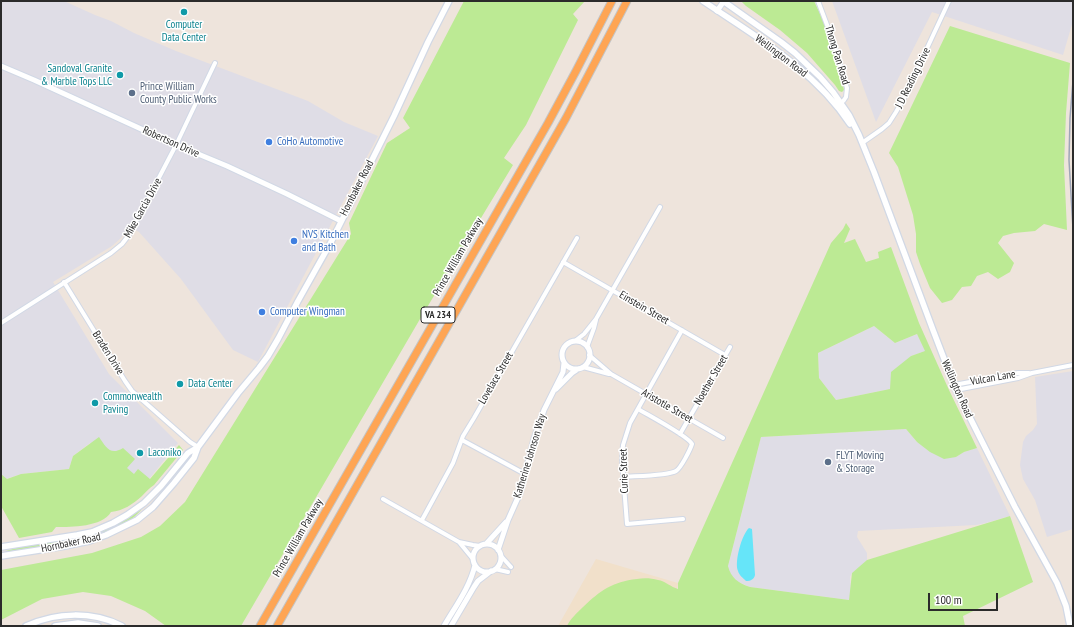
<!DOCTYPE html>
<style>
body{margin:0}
#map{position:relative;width:1074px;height:627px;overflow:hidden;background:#eee4dc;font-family:"PT Sans Narrow",sans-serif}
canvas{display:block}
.frame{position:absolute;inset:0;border:2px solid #2b2b2b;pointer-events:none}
.scale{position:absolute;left:928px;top:593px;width:70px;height:18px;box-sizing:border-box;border:2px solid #2b2b2b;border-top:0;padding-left:5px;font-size:12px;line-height:14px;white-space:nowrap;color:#2b2b2b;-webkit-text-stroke:3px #fff;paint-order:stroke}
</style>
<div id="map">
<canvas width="1074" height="627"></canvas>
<div class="frame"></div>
<div class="scale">100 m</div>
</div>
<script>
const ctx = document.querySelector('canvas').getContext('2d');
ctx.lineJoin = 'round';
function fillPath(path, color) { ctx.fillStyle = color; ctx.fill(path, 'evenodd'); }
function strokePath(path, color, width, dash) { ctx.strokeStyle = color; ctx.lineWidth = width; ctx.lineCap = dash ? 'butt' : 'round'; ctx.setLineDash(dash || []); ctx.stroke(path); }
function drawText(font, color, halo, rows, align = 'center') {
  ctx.font = font + ' "PT Sans Narrow",sans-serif'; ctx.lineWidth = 3; ctx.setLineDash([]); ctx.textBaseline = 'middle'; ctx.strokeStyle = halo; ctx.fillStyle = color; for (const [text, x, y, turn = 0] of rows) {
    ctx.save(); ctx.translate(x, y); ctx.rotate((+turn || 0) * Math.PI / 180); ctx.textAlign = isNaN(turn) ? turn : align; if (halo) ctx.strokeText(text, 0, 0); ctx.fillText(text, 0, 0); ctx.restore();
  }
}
const industrial = new Path2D(`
 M 1,1 L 64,1 L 95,15 L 111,21 L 134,33 L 176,51 L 308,101 L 344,122 L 378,136 L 258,362 L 233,350 L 181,279 L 139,232 L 129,226 L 121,238 L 112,246 L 53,282 L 109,374 L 178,443 L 141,489 L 90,443 L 73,456 L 69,469 L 21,474 L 6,479 L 1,474 Z
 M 832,1 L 1073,1 L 1073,21 L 1063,55 L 932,12 L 876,122 Z
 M 874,326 L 895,343 L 917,334 L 926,351 L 911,356 L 890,389 L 836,400 L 819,378 L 818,353 Z
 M 1073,371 L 1073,529 L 1047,537 L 1035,500 L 1023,479 L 1020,465 L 1023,442 L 1026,436 L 1033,430 L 1037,424 L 1035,377 Z
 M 906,429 L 917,442 L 956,457 L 964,452 L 977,448 L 1010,516 L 986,523 L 976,525 L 858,531 L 857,537 L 867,553 L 867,560 L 862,566 L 857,569 L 852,573 L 850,577 L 851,591 L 849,600 L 750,587 L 738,582 L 730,574 L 728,566 L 761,437 Z`);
const education = new Path2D(`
 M 596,559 L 678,583 L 674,613 L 669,626 L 558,626 Z`);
const green = new Path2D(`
 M 464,1 L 585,1 L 573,14 L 578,20 L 526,125 L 504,158 L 513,165 L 420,319 L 241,626 L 166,626 L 145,611 L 111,596 L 83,592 L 42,599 L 1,620 L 1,570 L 92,553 L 141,537 L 160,526 L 185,502 L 351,234 L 349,223 L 387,143 L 410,128 L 403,118 Z
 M 741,1 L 814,1 L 825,24 L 843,85 L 844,90 L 842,92 L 839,91 L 835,85 L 807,53 L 780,30 L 746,6 Z
 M 950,26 L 1070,63 L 1066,113 L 1064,165 L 1067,230 L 1044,224 L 1035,231 L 1014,233 L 1003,236 L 998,243 L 1014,263 L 1010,272 L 998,279 L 988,272 L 977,276 L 971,286 L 962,287 L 952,300 L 942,303 L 930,288 L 920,264 L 916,252 L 916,234 L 913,215 L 898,167 L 889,153 Z
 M 846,223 L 850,229 L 844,243 L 855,239 L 866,262 L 879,258 L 878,252 L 891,247 L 919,323 L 949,390 L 977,448 L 964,452 L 956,457 L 944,459 L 930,452 L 917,442 L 906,429 L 761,437 L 728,566 C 731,578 738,583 750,587 L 849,600 L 852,573 L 867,560 L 1010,516 L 1033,582 L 963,616 L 965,626 L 567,626 C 570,619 577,613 583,607 C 601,590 612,582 637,579 C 643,578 651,578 658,580 C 665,581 671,587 678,589 L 678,583 L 831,243 L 843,229 ZM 874,326 L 895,343 L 917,334 L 925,351 L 911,356 L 891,372 L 890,389 L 836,400 L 819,378 L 818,353 Z
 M 99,437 C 106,447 110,456 123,448 L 135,459 L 127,468 L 134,474 L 138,469 L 150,479 L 179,445 L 183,450 L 154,485 C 149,488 146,492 142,496 C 133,504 123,511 111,512 C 102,527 72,527 56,527 L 52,532 L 19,538 L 1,506 L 1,474 L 7,479 L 21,474 L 69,469 L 73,456 Z
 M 142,509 C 137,514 132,520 126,523 C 90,545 46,546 6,552 L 6,551 C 31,543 58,543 83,537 C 105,531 123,521 142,509 Z`);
const water = new Path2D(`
 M 749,528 L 752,529 L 755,575 C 754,579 751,581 746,581 C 743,578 739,575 738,571 C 734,562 742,534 749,528 Z`);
const minor = new Path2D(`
 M 818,1 L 832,38 L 847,88 L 846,97 L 844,100 L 839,105
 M 862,143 L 882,129 L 889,123 L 896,112 L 911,86 L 916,72 L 949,1
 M 563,262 L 725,355
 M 64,282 L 125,381 L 132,391 L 190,442 L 198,447
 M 1,323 L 111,253 L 122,244 L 129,235 L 176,145 L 215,63
 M 682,330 L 630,423 L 623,445 L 622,460 L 627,524 L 683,519
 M 575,341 L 584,334 L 596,319 L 660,207
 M 587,347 L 594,328 L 596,320
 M 589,355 L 611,374 L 723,438
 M 583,367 L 609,374
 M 954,385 L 1018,373 L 1029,373
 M 956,390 L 1018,378 L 1032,373 L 1073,365
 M 680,434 L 730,347
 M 462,440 L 525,474
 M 623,477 C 634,476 668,476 676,471 C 681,468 690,450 692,444 C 688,436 648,415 638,409
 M 383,499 L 459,542 L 473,545 L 480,546
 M 422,520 L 453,463 L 463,436 L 474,418 L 577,238
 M 459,542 L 473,559
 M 501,556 L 511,567
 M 495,569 L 508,572`);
const tertiary = new Path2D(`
 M 717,11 L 724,1
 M 1,66 L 34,80 L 174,144 L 227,166 L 287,194 L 341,221
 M562 355a14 14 0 1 1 28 0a14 14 0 1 1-28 0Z
 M 556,389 L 572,373 L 578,369
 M 486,544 L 506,522
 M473 558a14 14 0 1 1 28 0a14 14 0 1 1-28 0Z
 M 498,550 L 508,520 L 520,493 L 534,439 L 544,410 L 563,372 L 564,363
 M 444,626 C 455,607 470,587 475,565
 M 451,626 L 474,587 L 478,581 L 491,571`);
const secondary = new Path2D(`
 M 703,1 C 756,37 814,69 850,124
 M 723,1 L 781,42 L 795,53 L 820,77 L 833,92 L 849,115 L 859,135 L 874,172 L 933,330 L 956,390 L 1015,507 L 1057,583 L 1066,606 L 1070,626
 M 1,547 L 77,535 L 92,532 L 113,523 L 127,515 L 144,503 L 161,486 L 188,453 L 198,447 L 238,393 L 259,368 L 268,356 L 278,339 L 298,301 L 330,244 L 394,116 L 428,42 L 449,1
 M 1,556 L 65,546 L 89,541 L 106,535 L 137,520 L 153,507 L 174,483 L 194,458 L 198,447
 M 26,626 C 57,612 92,611 122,626
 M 55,626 L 78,623 L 98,626`);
const trunk = new Path2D(`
 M 260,626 L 548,123 L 576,71 L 612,1
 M 277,626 L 566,118 L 627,1`);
const rail = new Path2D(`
 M 1073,81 L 1070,118 L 1069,160 L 1073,229`);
const markers = [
 [184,12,4,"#0f9aa8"],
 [120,75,4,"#0f9aa8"],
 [132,93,4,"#5c6f8a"],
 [269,142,4,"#3f7fe0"],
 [294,241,4,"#3f7fe0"],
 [262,312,4,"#3f7fe0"],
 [180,384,4,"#0f9aa8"],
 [95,403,4,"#0f9aa8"],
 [140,453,4,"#0f9aa8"],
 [828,462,4,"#5c6f8a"]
];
const shields = [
 [438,315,34]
];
const shieldNames = [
 ["VA 234",438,315]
];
const cultureNames = [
 ["Computer",184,25,"center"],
 ["Data Center",184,38,"center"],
 ["Sandoval Granite",112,69,"right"],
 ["& Marble Tops LLC",112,82,"right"],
 ["Data Center",188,384],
 ["Commonwealth",103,397],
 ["Paving",103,410],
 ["Laconiko",148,453]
];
const streetNames = [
 ["Thong Pan Road",837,55,73],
 ["Wellington Road",781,56,37],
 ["J D Reading Drive",913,78,-64],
 ["Robertson Drive",171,142,24],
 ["Hornbaker Road",357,188,-63],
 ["Mike Garcia Drive",143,208,-61],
 ["Prince William Parkway",458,257,-60],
 ["Einstein Street",644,308,30],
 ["Braden Drive",108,353,58],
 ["Lovelace Street",496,378,-60],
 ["Vulcan Lane",993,378,-10],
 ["Noether Street",711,380,-60],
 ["Wellington Road",957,389,66],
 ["Aristotle Street",667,406,30],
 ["Katherine Johnson Way",530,456,-73],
 ["Curie Street",624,471,-92],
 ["Prince William Parkway",298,538,-60],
 ["Hornbaker Road",71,543,-12]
];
const serviceNames = [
 ["Prince William",140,87],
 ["County Public Works",140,100],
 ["FLYT Moving",836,456],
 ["& Storage",836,469]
];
const shopNames = [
 ["CoHo Automotive",277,142],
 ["NVS Kitchen",302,235],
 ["and Bath",302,248],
 ["Computer Wingman",270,312]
];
fillPath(industrial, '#dfdde6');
fillPath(education, '#f1e0ca');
fillPath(green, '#bcea94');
fillPath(water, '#66e5f9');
strokePath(minor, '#d1d8e5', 6);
strokePath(tertiary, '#d1d8e5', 7);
strokePath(secondary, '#d1d8e5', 8);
strokePath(trunk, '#c4c4c4', 9);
strokePath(minor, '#fff', 4);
strokePath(tertiary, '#fff', 5);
strokePath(secondary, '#fff', 5.5);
strokePath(trunk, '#fea554', 7);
strokePath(rail, '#9ea5b7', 1.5);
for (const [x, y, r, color] of markers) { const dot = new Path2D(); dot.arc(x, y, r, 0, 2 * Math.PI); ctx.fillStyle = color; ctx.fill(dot); strokePath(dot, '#fff', 1.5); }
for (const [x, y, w] of shields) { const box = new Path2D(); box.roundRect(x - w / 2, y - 8, w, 16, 3); ctx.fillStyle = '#fff'; ctx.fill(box); strokePath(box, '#2b2b2b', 1); }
drawText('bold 10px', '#2b2b2b', null, shieldNames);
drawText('11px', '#0d838f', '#fff', cultureNames, 'left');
drawText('11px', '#2b2b2b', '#fff', streetNames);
drawText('11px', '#4e5e75', '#fff', serviceNames, 'left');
drawText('11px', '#366cbe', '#fff', shopNames, 'left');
</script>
